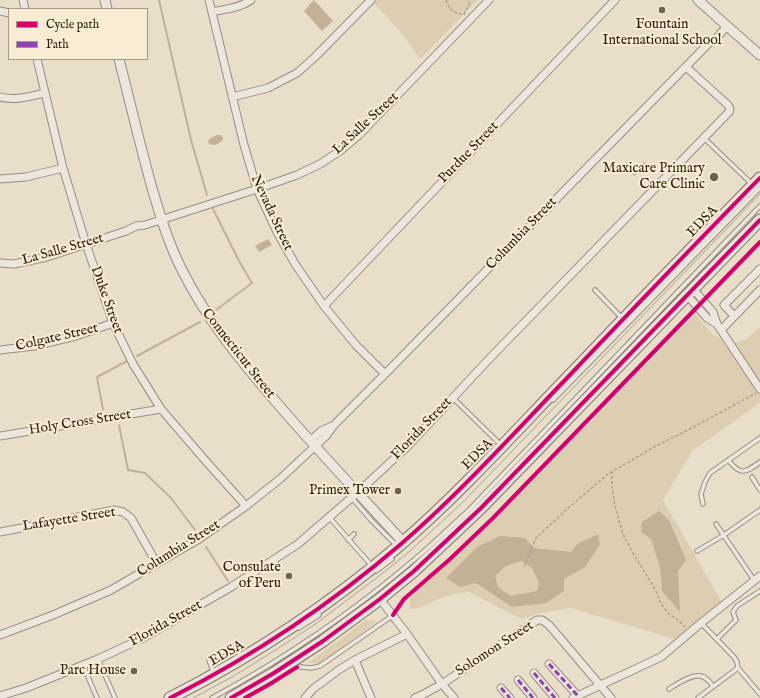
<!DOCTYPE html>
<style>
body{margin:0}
#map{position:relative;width:760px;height:698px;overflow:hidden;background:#e9deca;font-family:"IM FELL English",serif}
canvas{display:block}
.legend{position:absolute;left:8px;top:8px;width:140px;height:52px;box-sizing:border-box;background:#f9ecd4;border:1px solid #a79984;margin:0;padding:5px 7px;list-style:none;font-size:12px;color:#2b1d0c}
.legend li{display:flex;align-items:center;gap:8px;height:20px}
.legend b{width:20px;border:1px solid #a79984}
</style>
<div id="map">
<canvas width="760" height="698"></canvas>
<ul class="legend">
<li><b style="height:5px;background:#d6006c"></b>Cycle path</li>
<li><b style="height:5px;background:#8e44ad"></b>Path</li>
</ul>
</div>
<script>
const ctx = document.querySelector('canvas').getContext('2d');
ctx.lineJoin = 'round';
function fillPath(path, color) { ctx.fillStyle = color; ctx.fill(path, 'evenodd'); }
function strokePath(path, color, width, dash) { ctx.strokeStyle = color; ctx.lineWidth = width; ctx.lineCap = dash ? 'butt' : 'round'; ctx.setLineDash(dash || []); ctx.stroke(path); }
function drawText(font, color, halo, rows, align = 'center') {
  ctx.font = font + ' "IM FELL English",serif'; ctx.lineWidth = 4; ctx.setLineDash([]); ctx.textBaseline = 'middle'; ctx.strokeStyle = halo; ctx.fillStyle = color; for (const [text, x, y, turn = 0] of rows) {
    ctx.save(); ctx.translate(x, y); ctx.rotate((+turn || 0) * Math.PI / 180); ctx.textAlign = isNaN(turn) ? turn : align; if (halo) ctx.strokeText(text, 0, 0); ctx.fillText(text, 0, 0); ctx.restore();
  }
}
const green = new Path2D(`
 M 376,0 L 478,0 L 420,59 L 404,36 L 373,2 Z
 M 695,314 L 713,335 L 721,338 L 725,346 L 747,339 L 760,327 L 760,403 L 693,450 L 663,500 L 721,601 L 675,639 L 571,608 L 541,613 L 521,619 L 469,592 L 454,594 L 440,598 L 427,605 L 410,610 L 410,598 L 450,562 L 496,519 Z
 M 366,620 L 377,621 L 374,624 L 320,663 L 308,663 Z`);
const water = new Path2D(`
 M 314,0 L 333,21 L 322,31 L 304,11 Z
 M 217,135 L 220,135 L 223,137 L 223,139 C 220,144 215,146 209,144 L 208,141 L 211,138 Z
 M 629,160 L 636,168 L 644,162 L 647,165 L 634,176 L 624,165 Z
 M 268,239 L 272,245 L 259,252 L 255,246 Z
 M 659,511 L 669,520 L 686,560 L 678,571 L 680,612 L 662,591 L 660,567 L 651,539 L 641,532 L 642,522 Z
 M 598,534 L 600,544 L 585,567 L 564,579 L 564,591 L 546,603 L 512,607 L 476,583 L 460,587 L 446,578 L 477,547 L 500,536 L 525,538 L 534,548 L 571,552 L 577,544 ZM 521,561 L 532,568 L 539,583 L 537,591 L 511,596 L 498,587 L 495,576 L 506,566 Z`);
const stream = new Path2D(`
 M 159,0 L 191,140 L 207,195
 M 213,209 L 239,261 L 252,283 L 216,310
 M 137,356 L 200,322
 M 103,410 L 97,377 L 127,361
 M 119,425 L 128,470 L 145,473 L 171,498 L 195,530
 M 206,547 L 228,581`);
const path = new Path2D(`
 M 446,0 C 450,12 454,12 465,15
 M 464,14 L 469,5 L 469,0
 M 612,471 L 612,487 L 615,506 L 623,534 L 634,555 L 655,589 L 662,605 L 669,614 L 678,620 L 685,627
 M 524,567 L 536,538 L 567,509 L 608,474 L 656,446 L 692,428 L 756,393`);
const service = new Path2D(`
 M 704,138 L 752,184
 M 595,290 L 622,318
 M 453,398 L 501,445
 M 553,400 L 760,188
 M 728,460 C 741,476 745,473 760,462
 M 752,477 L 760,490
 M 352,498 L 371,520 L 397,546
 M 703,504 L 701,494 L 705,482 L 710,473 L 760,438
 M 329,517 L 372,566
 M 716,524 L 754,580
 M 348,540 L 354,534
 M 697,551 L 724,535 L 760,510
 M 376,571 L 392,559
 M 701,623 L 734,657 L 737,662 L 738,668 L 760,694
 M 299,628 L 319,615
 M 717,639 L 736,620 L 733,612 L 737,606 L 760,591
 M 98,659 L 115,698
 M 83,665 L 97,698
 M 291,666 L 311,668 L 320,666 L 392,616
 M 213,672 L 209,660 L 234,646 L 236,648 L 242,657
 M 669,689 C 677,684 691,674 701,676 C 706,677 710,682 713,686
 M 212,698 C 284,659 353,612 415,559 C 434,543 451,526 469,510 L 760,206
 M 698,698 L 738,668`);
const minor = new Path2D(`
 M 23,0 L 25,9
 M 209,0 L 244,145 L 257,189 L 277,232 L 295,264 L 324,306 L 355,344 L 385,374
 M 0,11 L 9,13
 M 212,12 C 225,9 240,8 251,0
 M 37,59 L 63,168 L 86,244 L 113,323 L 133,364 L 161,409 L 204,459 L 246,506
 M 0,97 C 16,101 30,96 45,93
 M 232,97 L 268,88 L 297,73 L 315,57 L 371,0
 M 0,179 L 26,177 L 63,168
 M 0,263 L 14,264 L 47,257 L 126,231 L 136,226 L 145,225 L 257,189 L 297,175 L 320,164 L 340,151 L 360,134 L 489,0
 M 693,289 L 713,312 L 717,324 L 760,389
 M 687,295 L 707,318 L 717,324
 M 324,306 L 615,0
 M 734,316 L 724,305 L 760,269
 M 721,330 L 760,290
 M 0,350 L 34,346 L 76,336 L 113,323
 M 0,436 L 161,409
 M 310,441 L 321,431 L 332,426
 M 0,532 L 114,510 L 123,512 L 131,518 L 157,564
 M 380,599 L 407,634 L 442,684 L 454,698
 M 0,635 L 53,615 L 111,590 L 199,539 L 246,506 L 280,479 L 326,436 L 334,425 L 385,374 L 710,42 L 713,42 L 727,26
 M 355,660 L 371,698
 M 549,664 L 578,696
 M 534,673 L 555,698
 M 518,680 L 533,698
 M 501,688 L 510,698
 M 0,696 L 26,688 L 98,659 L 141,639 L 231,587 L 298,544 L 357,493 L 408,446 L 490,358 L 729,112 L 730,109 L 728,105 L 686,67
 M 305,698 L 313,689 L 340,669 L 355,660 L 407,634
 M 415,698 L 422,695 L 442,684 L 487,654 L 537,620 L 542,620 L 549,625 L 611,698
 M 573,698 L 661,657 L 701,623 L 760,576`);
const tertiary = new Path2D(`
 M 105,0 L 107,9
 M 698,0 L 727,26 L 760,55
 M 119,59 C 130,102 140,145 152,188 C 160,215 168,242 181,268 C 207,321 244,365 283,410 C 322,455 363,498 403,542`);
const trunk = new Path2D(`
 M 170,698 C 253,656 331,604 401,544 C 460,493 513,434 567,378 C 631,311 695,244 760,178
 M 231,698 L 274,673 L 323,641 L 380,599 L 414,571 L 481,508 L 760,220`);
const tram = new Path2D(`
 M 193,698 L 232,677 L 274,651 L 314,625 L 383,573 L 410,551 L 463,502 L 760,194`);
const quiet = new Path2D(`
 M 549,664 L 578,696
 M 534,673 L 555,698
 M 518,680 L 533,698
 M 501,688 L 510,698`);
const cycleway = new Path2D(`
 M 393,615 L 404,599 L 449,560 L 493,518 L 760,242
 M 170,698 C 253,656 331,604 401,544 C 460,493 513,434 567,378 C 631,311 695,244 760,178
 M 231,698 L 274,673 L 323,641 L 380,599 L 414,571 L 481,508 L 760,220
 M 245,698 L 270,684 L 297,667`);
const markers = [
 [662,10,4,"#6e614e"],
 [714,177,5,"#6e614e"],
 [398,491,4,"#6e614e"],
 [289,576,4,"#6e614e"],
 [134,671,4,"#6e614e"]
];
const poiNames = [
 ["Fountain",662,25,"center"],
 ["International School",662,41,"center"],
 ["Maxicare Primary",705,169],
 ["Care Clinic",705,185],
 ["Primex Tower",390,491],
 ["Consulate",281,568],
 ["of Peru",281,584],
 ["Parc House",126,671]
];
const streetNames = [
 ["La Salle Street",366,124,-43],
 ["Purdue Street",469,153,-46],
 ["Nevada Street",271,213,65],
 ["EDSA",703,222,-46],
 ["Columbia Street",522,234,-46],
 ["La Salle Street",63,250,-16],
 ["Duke Street",106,300,70],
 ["Colgate Street",57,338,-13],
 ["Connecticut Street",238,354,52],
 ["Holy Cross Street",80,423,-9],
 ["Florida Street",422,429,-46],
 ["EDSA",478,455,-45],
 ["Lafayette Street",69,520,-9],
 ["Columbia Street",179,549,-32],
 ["Florida Street",166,624,-29],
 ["Solomon Street",495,649,-33],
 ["EDSA",227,654,-30]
];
fillPath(green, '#ddceb2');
fillPath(water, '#c2b197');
strokePath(stream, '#c2b197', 2);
strokePath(service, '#968e80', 5.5);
strokePath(minor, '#968e80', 9);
strokePath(tertiary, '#968e80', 11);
strokePath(trunk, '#7b7367', 13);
strokePath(path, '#a8a298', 1.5, [3, 2]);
strokePath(service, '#ece6dd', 3.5);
strokePath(minor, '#ece6dd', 7);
strokePath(tertiary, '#ece6dd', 9);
strokePath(trunk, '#e9e3d8', 11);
strokePath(tram, '#a8a298', 1);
strokePath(quiet, '#8e44ad', 3, [6, 3]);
strokePath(cycleway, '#d6006c', 4);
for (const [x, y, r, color] of markers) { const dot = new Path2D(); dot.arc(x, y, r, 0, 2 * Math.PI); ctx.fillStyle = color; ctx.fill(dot); strokePath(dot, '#f9ecd4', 1.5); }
drawText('14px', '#2b1d0c', '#f9ecd4', poiNames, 'right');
drawText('14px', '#2b1d0c', '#f9ecd4', streetNames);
</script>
